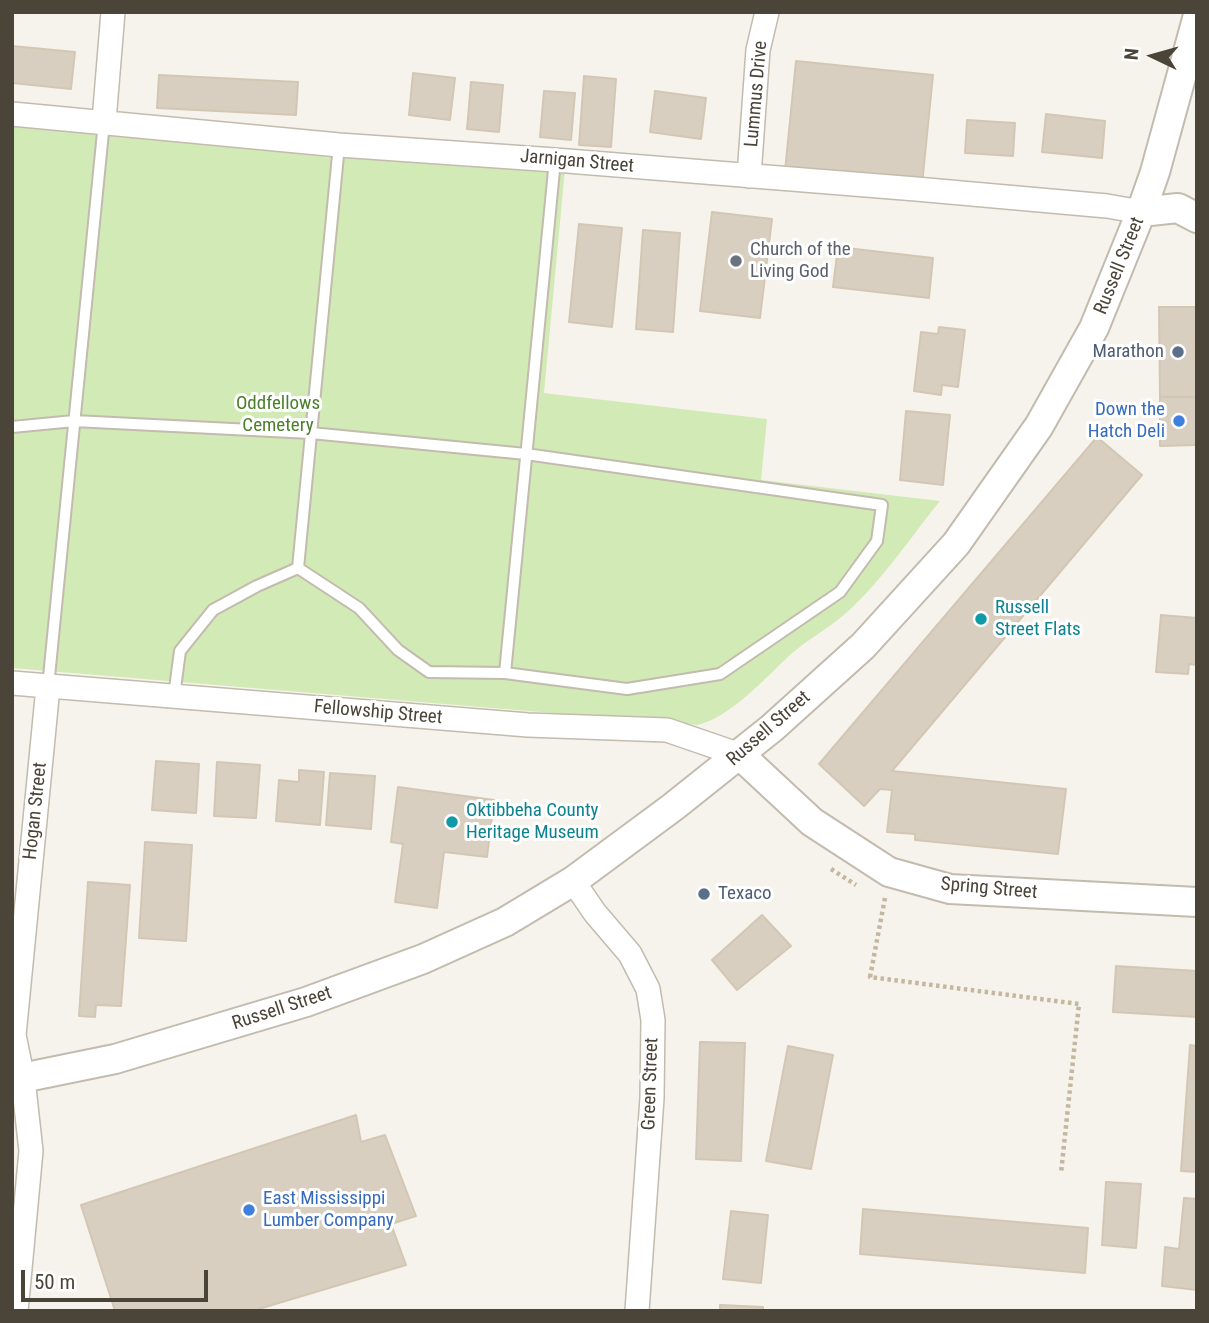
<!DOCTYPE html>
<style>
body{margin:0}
#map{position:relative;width:1209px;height:1323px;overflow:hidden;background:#f6f3ec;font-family:"Roboto Condensed",sans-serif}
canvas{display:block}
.frame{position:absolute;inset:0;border:14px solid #4b4439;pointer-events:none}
.north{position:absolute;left:1118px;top:21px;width:70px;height:70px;-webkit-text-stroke:5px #fff;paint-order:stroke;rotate:275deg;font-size:19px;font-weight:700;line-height:28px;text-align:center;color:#4b4439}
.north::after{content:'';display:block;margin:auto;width:24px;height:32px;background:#4b4439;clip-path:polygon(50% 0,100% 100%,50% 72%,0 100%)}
.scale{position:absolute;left:21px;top:1270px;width:187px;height:32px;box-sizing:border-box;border:4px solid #4b4439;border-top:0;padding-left:9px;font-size:21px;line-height:24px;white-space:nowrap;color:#4b4439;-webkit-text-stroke:5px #fff;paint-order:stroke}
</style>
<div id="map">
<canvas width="1209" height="1323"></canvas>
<div class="frame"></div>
<div class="north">N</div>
<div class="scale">50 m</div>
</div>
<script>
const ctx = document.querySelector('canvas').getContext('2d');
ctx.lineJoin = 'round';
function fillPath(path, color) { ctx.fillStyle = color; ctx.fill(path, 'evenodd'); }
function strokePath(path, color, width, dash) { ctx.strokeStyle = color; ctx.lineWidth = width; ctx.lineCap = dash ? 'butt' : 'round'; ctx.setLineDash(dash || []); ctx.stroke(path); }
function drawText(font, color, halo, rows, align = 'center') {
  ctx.font = font + ' "Roboto Condensed",sans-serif'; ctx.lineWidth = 6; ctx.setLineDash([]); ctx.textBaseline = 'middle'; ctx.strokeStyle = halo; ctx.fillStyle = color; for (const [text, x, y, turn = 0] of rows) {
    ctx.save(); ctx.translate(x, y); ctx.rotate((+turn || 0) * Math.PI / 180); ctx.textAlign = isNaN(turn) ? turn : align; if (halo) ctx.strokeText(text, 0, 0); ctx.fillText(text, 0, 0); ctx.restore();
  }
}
const green = new Path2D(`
 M 12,123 L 565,169 L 544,393 L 767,419 L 761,480 L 940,501 C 910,538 882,581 846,613 C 829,628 808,639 790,655 C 765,678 730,718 697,725 L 12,668 Z`);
const building = new Path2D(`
 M 12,46 L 75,52 L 71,89 L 12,83 Z
 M 796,61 L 933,75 L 922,185 L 785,171 Z
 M 413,73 L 455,78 L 450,120 L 409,115 Z
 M 159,75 L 298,82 L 296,115 L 157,108 Z
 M 584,76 L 616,79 L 611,147 L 579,145 Z
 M 471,82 L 503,85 L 499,132 L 467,129 Z
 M 544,91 L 575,93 L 571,140 L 540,137 Z
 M 655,91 L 706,98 L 701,139 L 650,132 Z
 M 1046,114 L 1105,121 L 1102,158 L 1042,152 Z
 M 967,120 L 1015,123 L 1013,156 L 965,153 Z
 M 712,212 L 772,219 L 760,318 L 700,311 Z
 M 579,224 L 622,228 L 612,327 L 569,322 Z
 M 643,230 L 680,233 L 673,332 L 636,329 Z
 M 838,247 L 933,258 L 929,298 L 833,287 Z
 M 1159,307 L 1197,307 L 1197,397 L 1160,397 Z
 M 939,327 L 965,330 L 958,387 L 942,385 L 941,395 L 914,391 L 921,332 L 938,334 Z
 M 1160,397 L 1197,397 L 1197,445 L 1160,446 Z
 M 906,411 L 950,415 L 943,485 L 900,480 Z
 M 1097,437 L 1142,475 L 892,771 L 1066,789 L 1058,854 L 915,840 L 915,834 L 887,832 L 892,790 L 880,789 L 864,806 L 819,764 Z
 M 1161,615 L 1197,618 L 1197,665 L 1189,664 L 1188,674 L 1156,672 Z
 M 156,761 L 199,764 L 196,813 L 152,810 Z
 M 217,762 L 260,765 L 256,818 L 214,816 Z
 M 299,770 L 324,772 L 320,825 L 276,821 L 279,780 L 299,782 Z
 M 330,773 L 375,776 L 371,829 L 326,825 Z
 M 398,787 L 494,800 L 487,857 L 444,852 L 437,908 L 395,902 L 403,844 L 391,842 Z
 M 145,842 L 192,845 L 186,941 L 139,938 Z
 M 88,882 L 130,885 L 121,1006 L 96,1005 L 95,1017 L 79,1016 Z
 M 762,915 L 791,946 L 737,990 L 712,960 Z
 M 1116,966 L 1197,971 L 1197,1017 L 1113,1012 Z
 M 700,1042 L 745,1043 L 741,1161 L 696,1159 Z
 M 1190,1045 L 1197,1046 L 1197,1172 L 1181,1171 Z
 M 788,1046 L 833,1055 L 811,1169 L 766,1161 Z
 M 356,1115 L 361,1142 L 385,1135 L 416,1216 L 391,1224 L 406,1265 L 252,1311 L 115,1311 L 81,1205 Z
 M 1106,1182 L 1141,1184 L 1136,1248 L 1102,1245 Z
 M 1184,1198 L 1197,1199 L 1197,1290 L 1162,1286 L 1165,1247 L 1179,1249 Z
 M 863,1209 L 1088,1228 L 1085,1273 L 860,1254 Z
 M 731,1211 L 768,1215 L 761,1283 L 723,1279 Z
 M 720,1305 L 763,1307 L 763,1311 L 720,1311 Z`);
const path = new Path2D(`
 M 831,869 L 856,885
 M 885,898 L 870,977 L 1079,1004 L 1061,1173`);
const service = new Path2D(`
 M 12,427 L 74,421 L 311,433 L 526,454 L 882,505 L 877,541 L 840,592 L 720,674 L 627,689 L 505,673 L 429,672 L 398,650 L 359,608 L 298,568 L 257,586 L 213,610 L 180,651 L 174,696
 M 298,568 L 339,145
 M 505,673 L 555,160
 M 48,687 L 104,122`);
const minor = new Path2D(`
 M 12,114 L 339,145 L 555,160 L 916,189 L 1107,206 L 1141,212
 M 104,121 L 113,12
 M 749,176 L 758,50 L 767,12
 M 12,683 L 528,725 L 667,730 L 740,755
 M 573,881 L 595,913 L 630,954 L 648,989 L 653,1020 L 652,1098 L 637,1311
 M 16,1311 L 31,1151 L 23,1079 L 14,1035 L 48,687`);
const tertiary = new Path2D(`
 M 1141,212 L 1178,208 L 1197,218
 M 740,755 L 812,822 L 889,872 L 950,889 L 1197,902
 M 12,1080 L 115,1059 L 306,1002 L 423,959 L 505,922 L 573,881 L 673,807 L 772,728 L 863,646 L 956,544 L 1039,426 L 1094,328 L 1141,212 L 1155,172 L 1197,19`);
const markers = [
 [736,261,7,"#6b7280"],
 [1178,352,7,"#5c6f8a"],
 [1179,421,7,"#3f7fe0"],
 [981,619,7,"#0f9aa8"],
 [452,822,7,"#0f9aa8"],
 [704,894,7,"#5c6f8a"],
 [249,1210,7,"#3f7fe0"]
];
const streetNames = [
 ["Lummus Drive",757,94,-85],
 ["Jarnigan Street",577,162,5],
 ["Russell Street",1120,266,-68],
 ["Fellowship Street",378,713,5],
 ["Russell Street",769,729,-41],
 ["Hogan Street",36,811,-84],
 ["Spring Street",989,889,5],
 ["Russell Street",282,1009,-18],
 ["Green Street",651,1084,-88]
];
const worshipNames = [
 ["Church of the",750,250],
 ["Living God",750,272]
];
const serviceNames = [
 ["Marathon",1164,352],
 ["Texaco",718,894,"left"]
];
const parkNames = [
 ["Oddfellows",278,404],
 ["Cemetery",278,426]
];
const shopNames = [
 ["Down the",1165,410],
 ["Hatch Deli",1165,432],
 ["East Mississippi",263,1199,"left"],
 ["Lumber Company",263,1221,"left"]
];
const cultureNames = [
 ["Russell",995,608],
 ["Street Flats",995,630],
 ["Oktibbeha County",466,811],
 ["Heritage Museum",466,833]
];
fillPath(green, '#d2eab5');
fillPath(building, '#d8cfc1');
strokePath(building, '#d3c7b4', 2);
strokePath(service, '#c2bbae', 14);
strokePath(minor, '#c2bbae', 26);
strokePath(tertiary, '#c2bbae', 32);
strokePath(path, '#c4b79f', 4.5, [3.5, 3.5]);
strokePath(service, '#fff', 10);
strokePath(minor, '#fff', 23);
strokePath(tertiary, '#fff', 28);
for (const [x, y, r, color] of markers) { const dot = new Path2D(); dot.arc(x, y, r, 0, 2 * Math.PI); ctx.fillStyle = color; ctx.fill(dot); strokePath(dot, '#fff', 2.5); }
drawText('19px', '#4b4439', '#fff', streetNames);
drawText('19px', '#5b616d', '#fff', worshipNames, 'left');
drawText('19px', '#4e5e75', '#fff', serviceNames, 'right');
drawText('19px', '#4a7f2a', '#fff', parkNames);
drawText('19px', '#366cbe', '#fff', shopNames, 'right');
drawText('19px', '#0d838f', '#fff', cultureNames, 'left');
</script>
